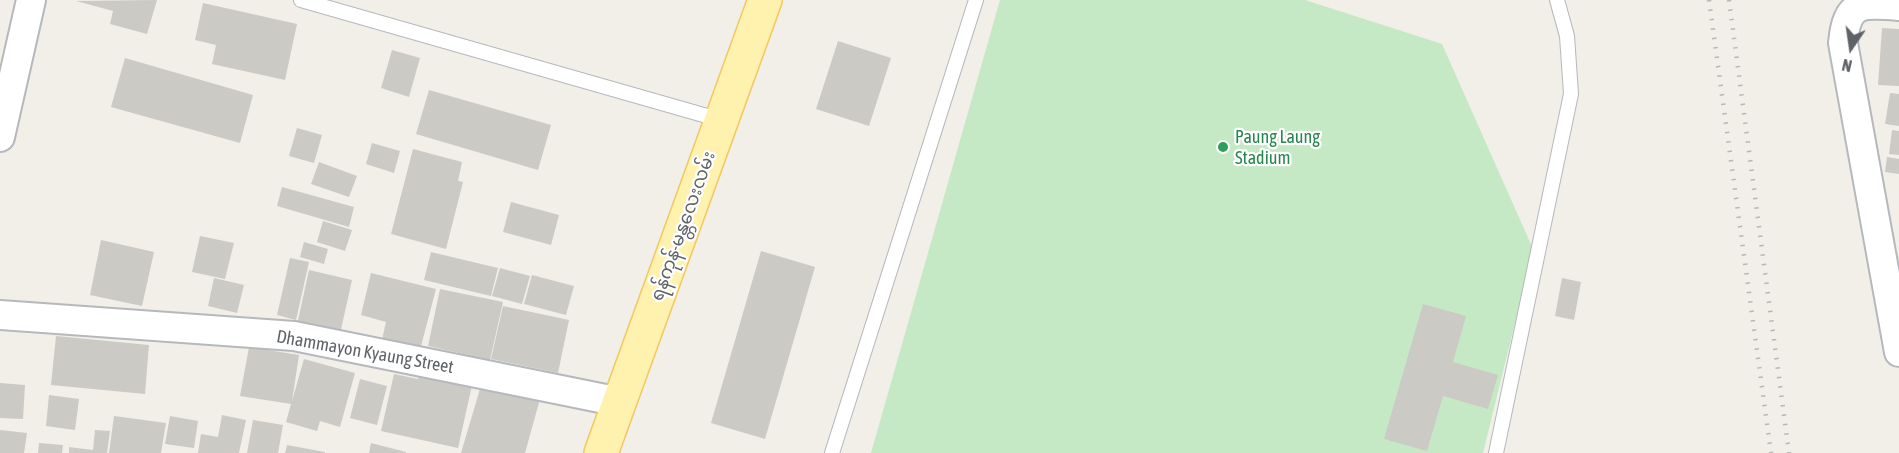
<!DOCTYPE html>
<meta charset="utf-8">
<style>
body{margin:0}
#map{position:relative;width:1899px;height:453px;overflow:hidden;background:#f1efe8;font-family:"Asap Condensed",sans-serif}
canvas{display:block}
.north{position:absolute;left:1821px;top:18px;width:60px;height:60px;-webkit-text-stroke:4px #fff;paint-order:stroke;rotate:193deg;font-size:16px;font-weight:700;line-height:24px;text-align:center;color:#5f6368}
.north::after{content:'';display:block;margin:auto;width:21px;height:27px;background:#5f6368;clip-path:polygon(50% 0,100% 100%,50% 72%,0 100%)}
</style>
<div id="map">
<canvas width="1899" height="453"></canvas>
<div class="north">N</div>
</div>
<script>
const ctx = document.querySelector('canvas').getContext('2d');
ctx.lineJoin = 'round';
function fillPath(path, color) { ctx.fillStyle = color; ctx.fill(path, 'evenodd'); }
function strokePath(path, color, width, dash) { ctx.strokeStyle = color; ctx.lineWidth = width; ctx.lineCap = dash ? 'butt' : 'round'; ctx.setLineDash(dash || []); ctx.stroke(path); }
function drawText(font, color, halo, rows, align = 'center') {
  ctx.font = font + ' "Asap Condensed","Noto Sans Myanmar",sans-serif'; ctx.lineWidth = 4.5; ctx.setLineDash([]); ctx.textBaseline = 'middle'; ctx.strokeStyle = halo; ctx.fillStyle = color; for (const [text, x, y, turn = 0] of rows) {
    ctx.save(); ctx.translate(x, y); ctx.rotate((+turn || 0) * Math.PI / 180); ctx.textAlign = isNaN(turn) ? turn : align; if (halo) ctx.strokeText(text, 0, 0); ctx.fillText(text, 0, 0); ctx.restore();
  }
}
const green = new Path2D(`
 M 1000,0 L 1305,0 L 1442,44 L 1533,249 L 1483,453 L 871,453 Z`);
const building = new Path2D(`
 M 157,0 L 147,34 L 110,24 L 113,11 L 76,1 Z
 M 203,3 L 297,24 L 285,80 L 212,64 L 216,45 L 195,40 Z
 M 1882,28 L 1899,29 L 1899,86 L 1878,85 Z
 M 838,41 L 891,58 L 869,126 L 816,109 Z
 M 392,50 L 420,58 L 409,97 L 381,88 Z
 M 125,58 L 253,95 L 240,143 L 111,107 Z
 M 429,90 L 551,125 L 538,170 L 416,134 Z
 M 1890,93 L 1899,94 L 1899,126 L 1885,124 Z
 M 297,128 L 322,135 L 314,163 L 289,156 Z
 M 1892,130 L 1899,131 L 1899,155 L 1889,154 Z
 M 372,143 L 400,151 L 394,173 L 366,164 Z
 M 413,149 L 462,162 L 458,181 L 463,182 L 446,249 L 391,234 Z
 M 1887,157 L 1899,159 L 1899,174 L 1885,172 Z
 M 319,162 L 357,176 L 349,197 L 311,184 Z
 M 282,187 L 354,207 L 349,227 L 277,206 Z
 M 511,202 L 559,215 L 551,245 L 503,232 Z
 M 323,221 L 352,230 L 345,251 L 317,242 Z
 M 200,236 L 234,243 L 225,279 L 192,272 Z
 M 101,240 L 154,252 L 142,306 L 90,295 Z
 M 304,242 L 328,249 L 324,264 L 300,257 Z
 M 761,251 L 815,267 L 765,439 L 711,423 Z
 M 431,252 L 498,268 L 491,296 L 424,280 Z
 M 290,258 L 309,262 L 296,320 L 277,315 Z
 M 500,268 L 530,276 L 522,304 L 492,296 Z
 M 309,270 L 352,280 L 340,334 L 297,325 Z
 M 371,273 L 436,289 L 420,350 L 382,340 L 386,322 L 361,315 Z
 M 532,275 L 574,286 L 566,315 L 524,304 Z
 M 214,278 L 244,285 L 237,313 L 208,306 Z
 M 1562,278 L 1581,282 L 1574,320 L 1555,316 Z
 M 440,289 L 503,302 L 490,360 L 428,346 Z
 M 1423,304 L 1466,316 L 1453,362 L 1498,375 L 1488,409 L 1443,396 L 1427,451 L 1384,439 Z
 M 503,306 L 569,320 L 558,373 L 491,359 Z
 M 56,336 L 149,345 L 145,394 L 51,385 Z
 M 249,347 L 299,355 L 292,401 L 304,359 L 355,373 L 340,427 L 320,421 L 317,431 L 286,422 L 291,404 L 240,396 Z
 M 420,369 L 473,381 L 458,448 L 381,431 L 394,374 L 418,379 Z
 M 360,379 L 387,386 L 377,425 L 350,418 Z
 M 482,382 L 540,399 L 525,453 L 461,453 Z
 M 0,383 L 25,385 L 23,419 L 0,418 Z
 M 49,395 L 79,399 L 75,430 L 46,426 Z
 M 222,415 L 246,420 L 239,453 L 198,453 L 201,434 L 218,437 Z
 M 114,416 L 166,423 L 161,453 L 109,453 Z
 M 170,416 L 198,421 L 194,448 L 165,444 Z
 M 253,420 L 283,425 L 278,453 L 247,453 Z
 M 0,430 L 27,433 L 24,453 L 0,453 Z
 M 95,430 L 110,431 L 107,453 L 69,453 L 69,447 L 93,450 Z
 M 39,443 L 63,445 L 62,453 L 38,453 Z
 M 371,443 L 406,452 L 406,453 L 369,453 Z
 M 287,445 L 325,452 L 325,453 L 285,453 Z`);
const lane = new Path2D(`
 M 301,0 L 721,120
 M 832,453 L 976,0
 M 1496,453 L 1571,94 L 1567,36 L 1557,0`);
const street = new Path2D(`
 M 1899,6 C 1861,3 1847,1 1843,43 L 1899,352
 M 0,137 L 31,0
 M 0,315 L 294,336 L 620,402`);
const primary = new Path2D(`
 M 601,453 L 765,0`);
const rail = new Path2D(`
 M 1709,0 L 1771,453
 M 1729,0 L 1789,453`);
const markers = [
 [1223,147,6,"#2e9e5b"]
];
const leisureNames = [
 ["Paung Laung",1235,137],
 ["Stadium",1235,158]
];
const streetNames = [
 ["ရန်ကုန်-မန္တလေးလမ်း",683,226,-70],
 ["Dhammayon Kyaung Street",365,352,10]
];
fillPath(green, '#c5e8c5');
fillPath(building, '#cccac5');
strokePath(lane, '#b5b8bc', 16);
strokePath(street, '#b5b8bc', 32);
strokePath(primary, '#f2c960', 36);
strokePath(lane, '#fff', 14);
strokePath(street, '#fff', 28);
strokePath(primary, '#fff2af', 33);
strokePath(rail, '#b6b7b8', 4.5, [1.5, 8]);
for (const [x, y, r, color] of markers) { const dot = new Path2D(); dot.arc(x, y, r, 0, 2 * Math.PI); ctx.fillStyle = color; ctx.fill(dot); strokePath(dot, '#fff', 2); }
drawText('18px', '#27864d', '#fff', leisureNames, 'left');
drawText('18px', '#5f6368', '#fff', streetNames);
</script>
